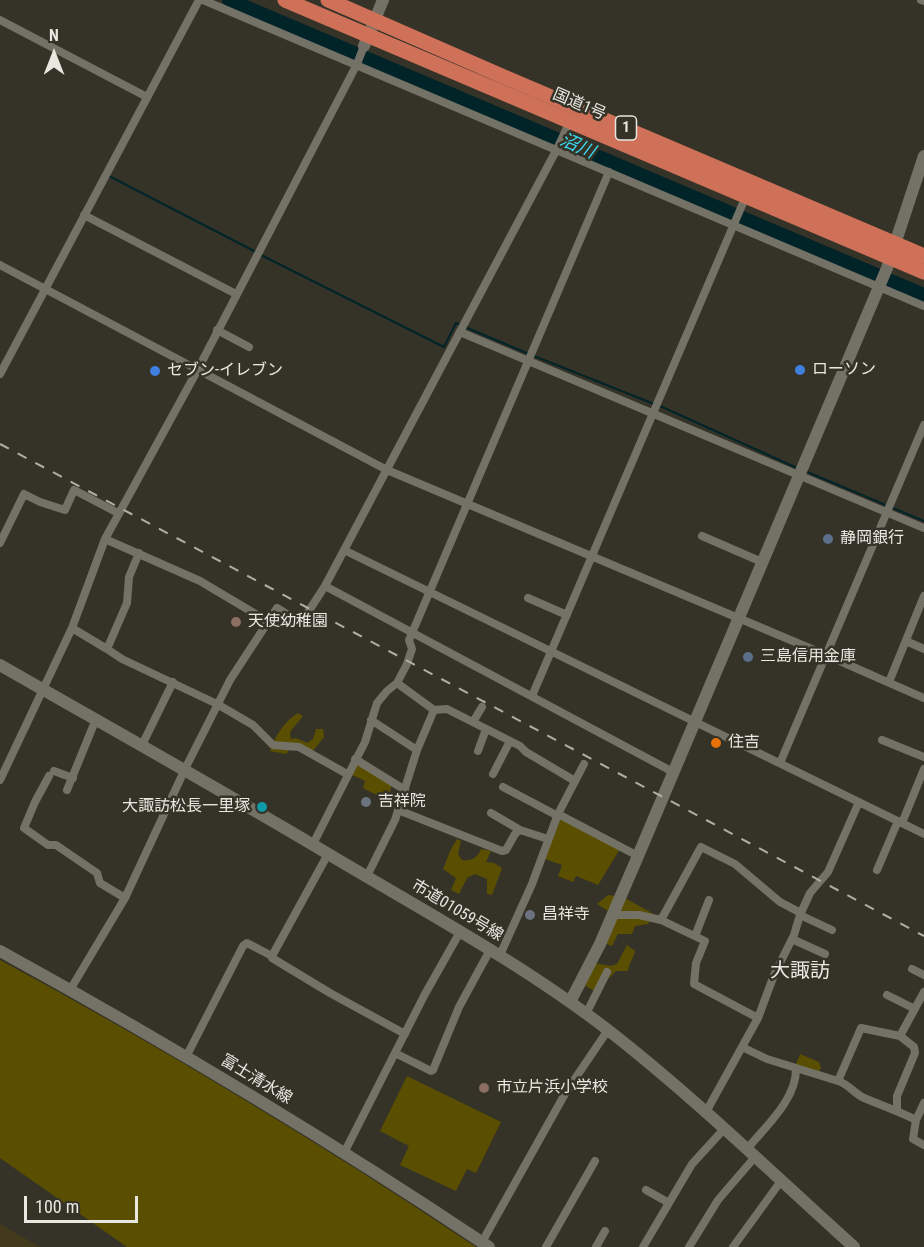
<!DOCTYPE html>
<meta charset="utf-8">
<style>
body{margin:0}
#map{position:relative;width:924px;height:1247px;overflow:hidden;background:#353328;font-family:"Roboto Condensed",sans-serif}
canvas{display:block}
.north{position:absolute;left:24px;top:24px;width:60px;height:60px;-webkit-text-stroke:4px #353328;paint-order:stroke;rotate:0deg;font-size:16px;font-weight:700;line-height:24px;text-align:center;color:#e8e7e0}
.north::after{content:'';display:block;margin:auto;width:21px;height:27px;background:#e8e7e0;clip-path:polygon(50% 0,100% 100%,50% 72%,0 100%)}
.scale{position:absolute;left:24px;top:1196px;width:114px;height:27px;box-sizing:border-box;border:3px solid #e8e7e0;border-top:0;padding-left:8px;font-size:18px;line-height:21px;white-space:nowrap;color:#e8e7e0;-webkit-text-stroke:4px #353328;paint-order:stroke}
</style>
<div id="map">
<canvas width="924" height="1247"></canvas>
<div class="north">N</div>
<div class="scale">100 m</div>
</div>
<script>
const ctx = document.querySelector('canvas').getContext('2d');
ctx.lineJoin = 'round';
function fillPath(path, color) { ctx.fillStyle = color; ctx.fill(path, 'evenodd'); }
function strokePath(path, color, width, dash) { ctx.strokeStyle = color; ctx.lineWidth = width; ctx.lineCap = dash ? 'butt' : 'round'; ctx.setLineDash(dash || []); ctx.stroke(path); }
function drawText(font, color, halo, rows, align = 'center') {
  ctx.font = font + ' "Roboto Condensed","Noto Sans JP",sans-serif'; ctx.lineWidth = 5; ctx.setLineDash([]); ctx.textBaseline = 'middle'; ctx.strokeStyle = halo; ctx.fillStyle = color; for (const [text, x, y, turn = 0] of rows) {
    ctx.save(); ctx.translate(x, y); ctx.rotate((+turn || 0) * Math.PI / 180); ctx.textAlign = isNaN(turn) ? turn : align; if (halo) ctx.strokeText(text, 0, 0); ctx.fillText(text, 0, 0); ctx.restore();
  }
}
const green = new Path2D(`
 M 298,713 L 303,716 L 290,732 L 291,739 L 296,738 L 307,743 L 313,739 L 316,729 L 323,729 L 324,737 L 313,751 L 291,748 L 286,754 L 270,751 C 274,737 285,721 298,713 Z
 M 355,762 L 392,784 L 388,801 L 363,788 L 365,781 L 350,774 Z
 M 559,820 L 562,820 L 620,849 L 598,885 L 576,876 L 573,882 L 558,876 L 562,865 L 545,859 Z
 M 457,839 L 461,841 L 458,854 L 462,860 C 471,861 478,858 481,849 L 491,851 L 486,862 L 494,863 L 502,868 L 492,895 L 487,894 L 487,879 L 475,874 L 467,878 L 459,894 L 451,890 L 456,878 L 443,869 L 450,851 Z
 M 608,895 L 623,897 L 652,913 L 652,919 L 648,924 L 635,926 L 632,934 L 618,934 L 612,946 L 603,943 L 613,914 L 597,904 Z
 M 627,945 L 635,951 C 634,958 629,962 628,971 L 616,971 L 604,983 L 600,994 L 582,984 L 594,963 L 611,966 L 617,964 Z
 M 0,960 C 163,1048 322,1144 476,1247 L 127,1247 L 0,1158 Z
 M 800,1054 L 819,1062 L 821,1068 L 818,1073 L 796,1064 Z
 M 407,1076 L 501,1122 L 476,1173 L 467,1169 L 456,1191 L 400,1165 L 409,1146 L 380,1131 Z`);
const sand = new Path2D(`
 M 0,1224 L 40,1247 L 0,1247 Z`);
const stream = new Path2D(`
 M 109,176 L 256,252
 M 261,255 L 444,347 L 456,323 L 460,325
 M 465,327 L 529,354
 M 534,356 L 654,404
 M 660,406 L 797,468
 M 805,471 L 924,521`);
const river = new Path2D(`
 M 229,0 L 924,295`);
const street = new Path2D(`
 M 203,0 L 924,306
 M 921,0 L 924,1
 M 0,20 L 147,97
 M 84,215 L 236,294
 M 0,265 L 387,470 L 826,655 L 924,698
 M 217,330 L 249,347
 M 460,332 L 924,528
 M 0,374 L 199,0
 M 702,536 L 762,562
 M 105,539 L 200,581 L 269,622
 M 0,543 L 24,494 L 40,502 L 65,510 L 74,490 L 118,513
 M 344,550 L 924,834
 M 325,586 L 673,772
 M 528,598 L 567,615
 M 72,628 L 107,649 L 127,603 L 129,577 L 139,553
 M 906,641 L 924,649
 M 107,649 L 122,659 L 217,704 L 253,725 L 273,745 L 299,747 L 347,774
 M 889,682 L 924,596
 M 532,696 L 746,196
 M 434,710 L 447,709 L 520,746 L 526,752 L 575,781
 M 371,720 L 417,750
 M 473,722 L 482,707
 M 882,740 L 924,757
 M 142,745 L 173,682
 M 478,751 L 486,729
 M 355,759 L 405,790
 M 780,763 L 924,425
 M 54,771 L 73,778
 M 493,774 L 510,741
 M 49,776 L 35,802 L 24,828 L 48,845 L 56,845 L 97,873 L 100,883 L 125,898
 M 0,780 L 72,628 L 105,539 L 197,371 L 357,64 L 364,46
 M 503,787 L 558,816
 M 67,790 L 96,719
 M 398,810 L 502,851 L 506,850 L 515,834 L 520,830
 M 491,813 L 520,830 L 548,839
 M 558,814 L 638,856
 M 902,823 L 924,769
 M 313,844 L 365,742 L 377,703 L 387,691 L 397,683 L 407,664 L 412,649 L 409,640 L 609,172
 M 877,870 L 898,821
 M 367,876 L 395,820 L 417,750 L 434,710 L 397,683
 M 612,915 L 639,915 L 661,920
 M 800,915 L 832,930
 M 695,936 L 709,900
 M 792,939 L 825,954
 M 500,955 L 532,884 L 558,814 L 584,764
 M 272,956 L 272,958 L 330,993 L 405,1034
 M 912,969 L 924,975
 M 70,990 L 125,898 L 185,769 L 230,680 L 277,608 L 301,623 L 325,586 L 558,147 L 570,121
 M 887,995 L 915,1009
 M 586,1014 L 607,972
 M 758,1018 L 694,984 L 696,963 L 705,941 L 661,920 L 701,847 L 735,864 L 780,902 L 801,913
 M 900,1036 L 861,1028 L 838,1081 C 848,1084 853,1092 862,1097 C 880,1105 899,1111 916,1120
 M 742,1047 L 767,1059 L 838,1081
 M 395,1053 L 431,1071 L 433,1070 L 459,1007 L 490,950
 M 186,1057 L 243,946 L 247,943 L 272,956 L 328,854
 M 924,1103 L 916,1120 L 913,1139 L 924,1145
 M 897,1110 L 897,1096 L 915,1053 L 914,1047 L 900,1036 L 924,992
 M 706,1112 L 758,1018 L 774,975 L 794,935 L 800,915 L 810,893 L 828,872 L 859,802
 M 747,1149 C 765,1127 797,1099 796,1068
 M 344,1153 L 425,994 L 460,932
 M 646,1190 L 669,1203
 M 482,1242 L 566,1092 L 608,1030
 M 546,1247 L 595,1161
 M 596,1247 L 605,1231
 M 643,1247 L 692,1164 L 724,1129
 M 689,1247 L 718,1200 L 755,1157
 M 733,1247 L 781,1181`);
const secondary = new Path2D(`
 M 364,46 L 383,0
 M 0,665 C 110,728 221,790 330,855 C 424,911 521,963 608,1030 C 694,1097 773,1174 854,1247
 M 0,951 C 167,1043 331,1141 489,1247
 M 570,1002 L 600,944 L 638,856 L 887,268 L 924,156`);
const highway = new Path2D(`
 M 285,0 L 924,272
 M 328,0 L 502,76 L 924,256`);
const rail = new Path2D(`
 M 0,444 L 924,936`);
const markers = [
 [800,370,6,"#3f7fe0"],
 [155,371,6,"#3f7fe0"],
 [828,539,6,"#5c6f8a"],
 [236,622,6,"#8d6e63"],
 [748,657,6,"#5c6f8a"],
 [716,743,6,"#e8710a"],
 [366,802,6,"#6b7280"],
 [262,807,6,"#0f9aa8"],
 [530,915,6,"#6b7280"],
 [484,1088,6,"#8d6e63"]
];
const shields = [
 [626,128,21]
];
const shieldNames = [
 ["1",626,128]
];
const streetNames = [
 ["国道1号",579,105,23],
 ["市道01059号線",457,911,31],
 ["富士清水線",256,1080,31]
];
const poiNames = [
 ["ローソン",812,370],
 ["セブン-イレブン",167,371],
 ["静岡銀行",840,539],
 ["天使幼稚園",248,622],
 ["三島信用金庫",760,657],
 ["住吉",728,743],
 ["吉祥院",378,802],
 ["大諏訪松長一里塚",250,807,"right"],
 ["昌祥寺",542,915],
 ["市立片浜小学校",496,1088]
];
const waterNames = [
 ["沼川",577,147,23]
];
const quarterNames = [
 ["大諏訪",800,972]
];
fillPath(green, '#5a4e01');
fillPath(sand, '#423a1a');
strokePath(stream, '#012429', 2);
strokePath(river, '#012429', 14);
strokePath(street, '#747266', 8);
strokePath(secondary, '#747266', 12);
strokePath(highway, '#ce7158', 15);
strokePath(rail, '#b0afa7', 2, [10, 10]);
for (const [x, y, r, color] of markers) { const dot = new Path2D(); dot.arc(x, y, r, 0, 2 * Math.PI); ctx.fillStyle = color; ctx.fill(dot); strokePath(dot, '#353328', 2); }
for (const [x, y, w] of shields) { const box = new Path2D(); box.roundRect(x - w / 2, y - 12, w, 24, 4.5); ctx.fillStyle = '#353328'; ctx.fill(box); strokePath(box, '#e8e7e0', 1.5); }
drawText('bold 15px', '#e8e7e0', null, shieldNames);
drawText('16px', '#e8e7e0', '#353328', streetNames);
drawText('16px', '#e8e7e0', '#353328', poiNames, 'left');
drawText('italic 18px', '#3cddf6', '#353328', waterNames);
drawText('20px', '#e8e7e0', '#353328', quarterNames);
</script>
